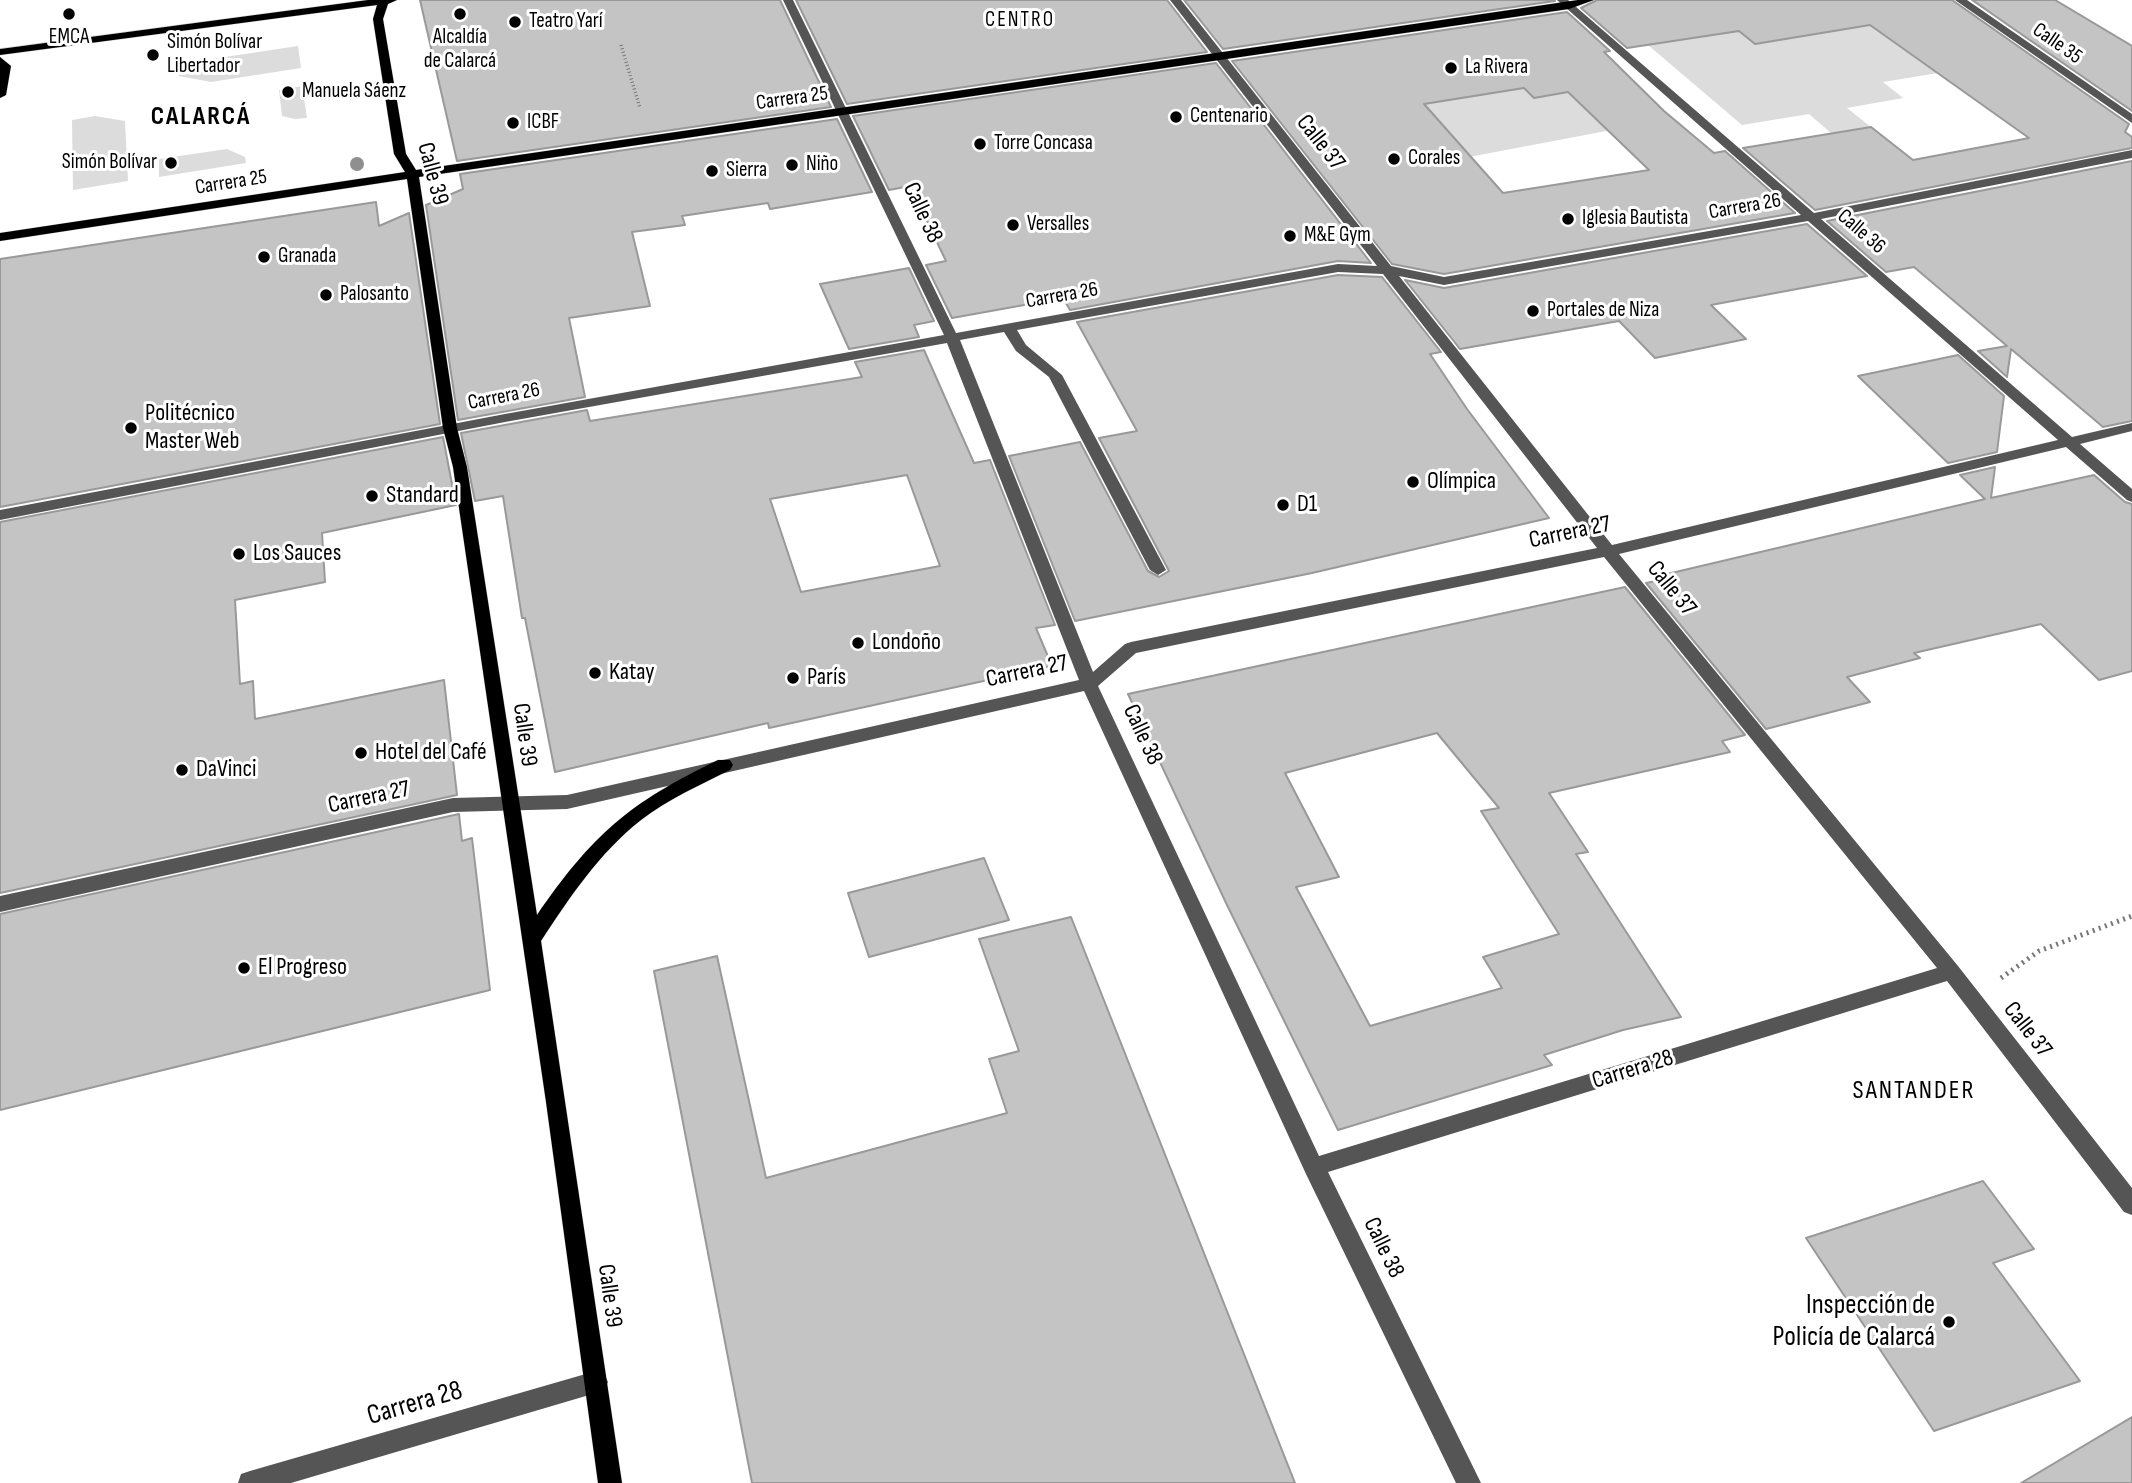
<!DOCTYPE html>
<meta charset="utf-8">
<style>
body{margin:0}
canvas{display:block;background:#fff}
</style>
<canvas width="2132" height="1483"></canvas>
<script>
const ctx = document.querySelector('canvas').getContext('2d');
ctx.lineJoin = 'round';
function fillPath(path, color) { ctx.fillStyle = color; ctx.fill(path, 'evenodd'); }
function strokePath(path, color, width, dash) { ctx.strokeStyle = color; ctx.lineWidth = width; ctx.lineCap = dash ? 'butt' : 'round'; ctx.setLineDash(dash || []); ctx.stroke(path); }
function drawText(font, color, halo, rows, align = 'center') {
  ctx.font = font + ' "Sofia Sans Condensed",sans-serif'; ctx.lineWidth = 6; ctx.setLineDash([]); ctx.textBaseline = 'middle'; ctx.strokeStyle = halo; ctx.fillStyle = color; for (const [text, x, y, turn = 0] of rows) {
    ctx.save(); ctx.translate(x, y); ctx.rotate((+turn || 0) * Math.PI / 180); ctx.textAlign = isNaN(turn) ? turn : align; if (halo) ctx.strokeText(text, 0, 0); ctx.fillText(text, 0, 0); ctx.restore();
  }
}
const green = new Path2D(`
 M 1863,20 L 1893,42 L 1977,28 L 1938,73 L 1883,82 L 1903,98 L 1847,108 L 1871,127 L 1831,133 L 1809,114 L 1742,125 L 1648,45 L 1683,39 L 1672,29 Z
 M 298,46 L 301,68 L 211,82 L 179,76 L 178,64 Z
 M 302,86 L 307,118 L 295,119 L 282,116 L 279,90 Z
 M 1524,88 L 1534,98 L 1568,92 L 1617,129 L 1469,157 L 1410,106 Z
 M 95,116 L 125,121 L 128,181 L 73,190 L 72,120 Z
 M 227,149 L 245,157 L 246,163 L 159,177 L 159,159 Z`);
const building = new Path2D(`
 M 420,0 L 780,0 L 831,107 L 457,161 Z
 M 796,0 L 1167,0 L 1207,52 L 847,104 Z
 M 1184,0 L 1554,0 L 1555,1 L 1223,49 Z
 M 1597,0 L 1952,0 L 2129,124 L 2125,132 L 2132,137 L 2132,148 L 1815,210 L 1743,148 L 1871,127 L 1913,160 L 2029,138 L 1870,25 L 1755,44 L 1739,31 L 1627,48 L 1581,8 Z
 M 1972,0 L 2055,0 L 2132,46 L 2132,111 Z
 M 1567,12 L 1610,51 L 1604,52 L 1664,111 L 1714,153 L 1725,151 L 1795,213 L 1444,274 L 1392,264 L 1232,61 ZM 1524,88 L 1534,98 L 1568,92 L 1649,170 L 1503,193 L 1424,104 Z
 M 1216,63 L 1371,263 L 1338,261 L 1070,310 L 1063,298 L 952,318 L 926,265 L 946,261 L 910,186 L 889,190 L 853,116 Z
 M 837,119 L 872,192 L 770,209 L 768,203 L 682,216 L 685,225 L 632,232 L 650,306 L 569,318 L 585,397 L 458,420 L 426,205 L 463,189 L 460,174 Z
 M 2132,161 L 2132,421 L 2103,427 L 2011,349 L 2007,377 L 1978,351 L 2007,346 L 1914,267 L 1886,272 L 1827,221 Z
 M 376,202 L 379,226 L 409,213 L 440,424 L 0,507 L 0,259 Z
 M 1807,224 L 1867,276 L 1711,305 L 1746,339 L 1655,358 L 1619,321 L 1460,349 L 1405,280 L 1444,288 Z
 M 909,268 L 934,321 L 914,325 L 919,337 L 849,349 L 820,284 Z
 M 1338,275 L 1382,277 L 1441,352 L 1430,354 L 1467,409 L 1549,518 L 1312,573 L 1075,621 L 1009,456 L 1080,442 L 1148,571 L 1159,577 L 1169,571 L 1099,438 L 1137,431 L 1077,322 Z
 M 924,350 L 974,463 L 990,460 L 1055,625 L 1036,628 L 1052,666 L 769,728 L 768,723 L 555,772 L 525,618 L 522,618 L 503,496 L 475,501 L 461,433 L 587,410 L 590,421 L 862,377 L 855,362 ZM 907,475 L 940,566 L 801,592 L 770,499 Z
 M 1958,355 L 2004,396 L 1997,452 L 1948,463 L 1858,376 Z
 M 443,437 L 456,505 L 322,533 L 325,582 L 235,600 L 240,684 L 253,681 L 255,719 L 444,680 L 457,795 L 0,893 L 0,522 Z
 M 1995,467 L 1991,498 L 2094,475 L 2125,502 L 2132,504 L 2132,671 L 2099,680 L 2041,624 L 1914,653 L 1920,658 L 1847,677 L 1870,702 L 1766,729 L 1646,583 L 1666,579 L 1663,575 L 1985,499 L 1960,475 Z
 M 1625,587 L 1745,735 L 1722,741 L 1730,752 L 1549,793 L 1588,852 L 1576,854 L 1681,1017 L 1623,1030 L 1544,1055 L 1552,1065 L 1338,1130 L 1227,905 L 1128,694 ZM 1437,733 L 1499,808 L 1481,811 L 1559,934 L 1483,957 L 1502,988 L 1370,1026 L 1296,887 L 1339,877 L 1285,773 Z
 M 459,814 L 462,841 L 472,838 L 490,990 L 0,1110 L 0,914 Z
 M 984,858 L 1009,920 L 869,957 L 848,893 Z
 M 1071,917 L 1295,1483 L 752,1483 L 654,971 L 717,956 L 766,1178 L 1007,1113 L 989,1059 L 1019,1051 L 979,939 Z
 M 1983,1181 L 2034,1249 L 1993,1263 L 2080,1381 L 1934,1431 L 1806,1238 Z
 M 2132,1417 L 2132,1483 L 2021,1483 Z`);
const pathFar1 = new Path2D(`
 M 621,45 L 640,108`);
const path = new Path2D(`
 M 2001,978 L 2039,951 L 2132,916`);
const minor = new Path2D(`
 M 783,0 L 793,0 L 956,333 L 1338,264 L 1377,266 L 1170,0 L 1181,0 L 1391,266 L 1444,277 L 1801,215 L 1557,0 L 1568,0 L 1814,213 L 2132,150 L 2132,158 L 1821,219 L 2072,437 L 2132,423 L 2132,431 L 2080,444 L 2132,489 L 2132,502 L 2127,500 L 2066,447 L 1619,554 L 1958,966 L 2132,1188 L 2132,1215 L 2124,1212 L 1947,981 L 1328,1172 L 1481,1483 L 1456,1483 L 1306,1174 L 1084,691 L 567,809 L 453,812 L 0,912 L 0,896 L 453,798 L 567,795 L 1079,680 L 947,343 L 505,422 L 0,520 L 0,510 L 505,414 L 944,335 ZM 1808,221 L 2058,440 L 1612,545 L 1399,276 L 1444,285 ZM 1338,272 L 1383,274 L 1597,548 L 1131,642 L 1125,644 L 1093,672 L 960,340 L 1004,332 L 1016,351 L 1049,377 L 1150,570 L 1158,575 L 1166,570 L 1062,375 L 1026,345 L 1017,330 ZM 1604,557 L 1937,968 L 1319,1156 L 1098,686 L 1136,653 Z
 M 1955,0 L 1967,0 L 2132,114 L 2132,123 Z
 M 596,1371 L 604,1374 L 608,1382 L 604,1390 L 596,1393 L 291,1483 L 238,1483 L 241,1474 L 250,1471 Z`);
const major = new Path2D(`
 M 368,0 L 397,0 L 388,4 L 383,19 L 406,154 L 416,170 L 1578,0 L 1594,0 L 1569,9 L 419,177 L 457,428 L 467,467 L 537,915 C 593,834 629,803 718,760 L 730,760 L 733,765 L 730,770 C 700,785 668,799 641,820 C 599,853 570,897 541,941 L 622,1483 L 598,1483 L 546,1102 L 453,467 L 443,428 L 407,179 L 0,241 L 0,233 L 405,172 L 394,154 L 373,19 L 377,5 L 0,55 L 0,49 Z
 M 0,57 L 11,66 L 6,95 L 0,98 Z`);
const trees = [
 [357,164]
];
const markers = [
 [69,14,7,"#000"],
 [460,14,7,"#000"],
 [515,22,7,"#000"],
 [153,55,7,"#000"],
 [1451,68,7,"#000"],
 [288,92,7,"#000"],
 [1176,117,7,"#000"],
 [513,123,7,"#000"],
 [980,144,7,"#000"],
 [1394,159,7,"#000"],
 [171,163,7,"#000"],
 [792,165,7,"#000"],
 [712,171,7,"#000"],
 [1568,219,7,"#000"],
 [1013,225,7,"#000"],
 [1290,236,7,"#000"],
 [264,257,7,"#000"],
 [326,295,7,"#000"],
 [1533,311,7,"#000"],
 [131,428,7,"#000"],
 [1413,482,7,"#000"],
 [372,496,7,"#000"],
 [1283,505,7,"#000"],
 [239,554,7,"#000"],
 [858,643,7,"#000"],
 [595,673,7,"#000"],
 [793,678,7,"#000"],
 [361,753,7,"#000"],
 [182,770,7,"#000"],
 [244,968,7,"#000"],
 [1949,1322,7,"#000"]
];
const farNeighbourhoodnames = [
 ["CENTRO",1020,21]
];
const farPoinames = [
 ["Teatro Yarí",529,22],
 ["EMCA",69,38,"center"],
 ["Alcaldía",460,38,"center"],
 ["de Calarcá",460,62,"center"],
 ["Simón Bolívar",167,43],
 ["Libertador",167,67],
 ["La Rivera",1465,68],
 ["Manuela Sáenz",302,92],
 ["Centenario",1190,117],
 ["ICBF",527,123],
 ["Torre Concasa",994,144],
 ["Corales",1408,159],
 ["Simón Bolívar",157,163,"right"],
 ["Niño",806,165],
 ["Sierra",726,171],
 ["Iglesia Bautista",1582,219],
 ["Versalles",1027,225],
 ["M&E Gym",1304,236],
 ["Granada",278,257],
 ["Palosanto",340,295],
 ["Portales de Niza",1547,311]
];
const farStreetnames = [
 ["Calle 35",2057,44,35],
 ["Carrera 25",792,99,-8],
 ["Carrera 25",231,183,-9],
 ["Carrera 26",1745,207,-10],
 ["Calle 36",1861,232,41],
 ["Carrera 26",1062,296,-10],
 ["Carrera 26",504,397,-11]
];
const streetNames = [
 ["Calle 37",1320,143,52],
 ["Calle 39",432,174,75],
 ["Calle 38",922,213,65],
 ["Carrera 27",1570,533,-12],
 ["Calle 37",1671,589,51],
 ["Carrera 27",1027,672,-12],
 ["Calle 39",524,735,82],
 ["Calle 38",1142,735,65],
 ["Carrera 27",369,798,-12],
 ["Calle 37",2027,1030,52],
 ["Carrera 28",1633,1070,-17],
 ["Calle 38",1383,1248,64],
 ["Calle 39",609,1296,82]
];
const poiNames = [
 ["Politécnico",145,414],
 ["Master Web",145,442],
 ["Olímpica",1427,482],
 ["Standard",386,496],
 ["D1",1297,505],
 ["Los Sauces",253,554],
 ["Londoño",872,643],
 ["Katay",609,673],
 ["París",807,678],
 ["Hotel del Café",375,753],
 ["DaVinci",196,770],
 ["El Progreso",258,968]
];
const farDistrictnames = [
 ["CALARCÁ",201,117]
];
const neighbourhoodNames = [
 ["SANTANDER",1914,1091]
];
const nearPoinames = [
 ["Inspección de",1935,1306],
 ["Policía de Calarcá",1935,1338]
];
const nearStreetnames = [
 ["Carrera 28",415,1404,-16]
];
fillPath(green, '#dcdcdc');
fillPath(building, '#c4c4c4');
strokePath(building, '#999', 2);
strokePath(major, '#dbdbdb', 1);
strokePath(pathFar1, '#777', 3.5, [1, 2.5]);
strokePath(path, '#777', 5, [2, 4.5]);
fillPath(minor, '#555');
fillPath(major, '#000');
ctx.fillStyle = '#8f8f8f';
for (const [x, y] of trees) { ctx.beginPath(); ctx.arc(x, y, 7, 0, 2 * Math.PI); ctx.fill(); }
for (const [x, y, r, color] of markers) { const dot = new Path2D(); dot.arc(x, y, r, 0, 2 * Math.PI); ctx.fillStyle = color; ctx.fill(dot); strokePath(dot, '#fff', 2.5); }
ctx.letterSpacing = '2px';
drawText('21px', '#000', '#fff', farNeighbourhoodnames);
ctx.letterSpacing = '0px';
drawText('21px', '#000', '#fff', farPoinames, 'left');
drawText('21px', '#000', '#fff', farStreetnames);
drawText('24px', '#000', '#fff', streetNames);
drawText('24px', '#000', '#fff', poiNames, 'left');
ctx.letterSpacing = '2px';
drawText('bold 26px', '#000', '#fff', farDistrictnames);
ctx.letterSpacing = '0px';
ctx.letterSpacing = '2px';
drawText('26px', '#000', '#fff', neighbourhoodNames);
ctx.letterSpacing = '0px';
drawText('28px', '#000', '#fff', nearPoinames, 'right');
drawText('28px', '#000', '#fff', nearStreetnames);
</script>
